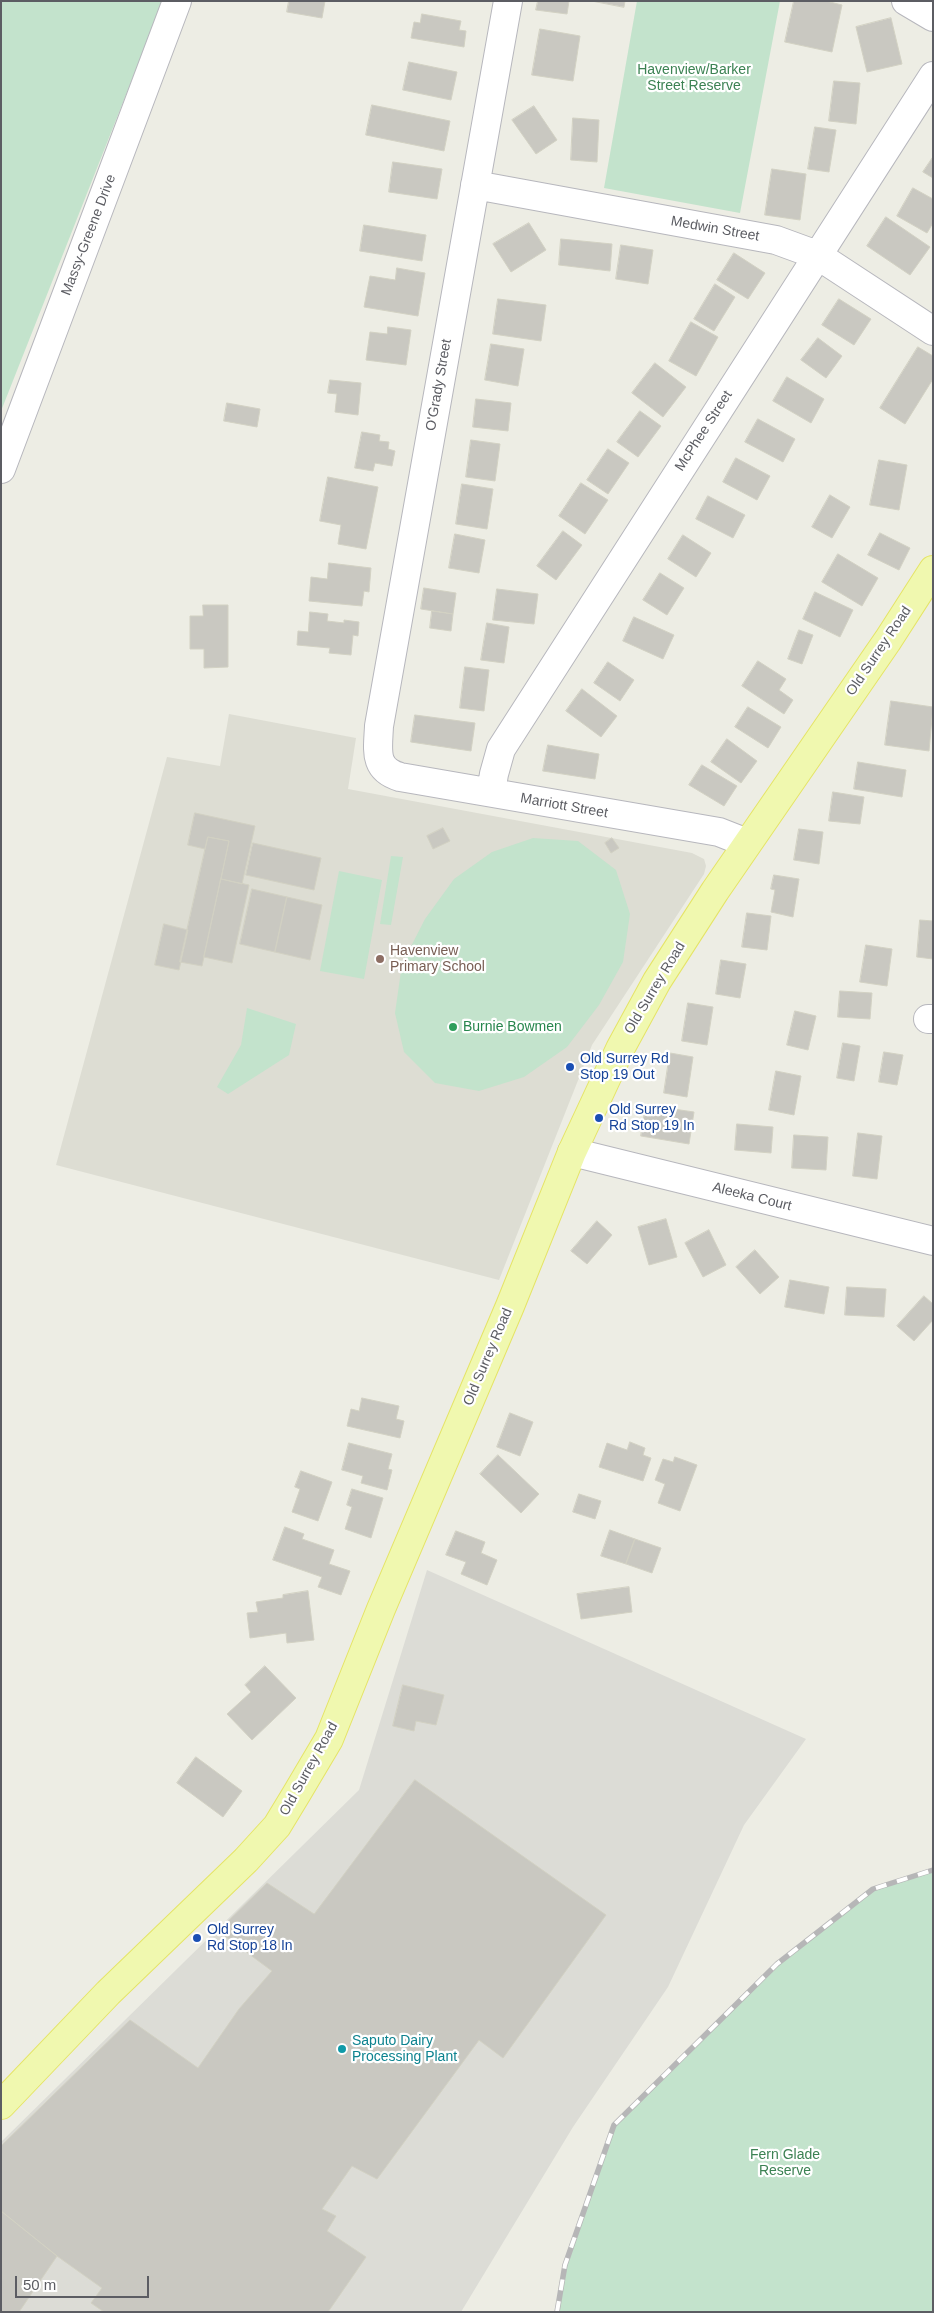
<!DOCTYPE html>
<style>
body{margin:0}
#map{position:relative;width:934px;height:2313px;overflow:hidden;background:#edede4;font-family:Arial,sans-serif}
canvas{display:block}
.frame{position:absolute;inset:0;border:2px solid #5c5d63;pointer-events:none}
.scale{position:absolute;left:15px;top:2276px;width:134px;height:22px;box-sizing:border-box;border:2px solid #5c5d63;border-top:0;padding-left:6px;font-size:15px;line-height:18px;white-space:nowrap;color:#5c5d63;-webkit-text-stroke:4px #fff;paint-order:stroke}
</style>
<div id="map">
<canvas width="934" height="2313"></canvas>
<div class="frame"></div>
<div class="scale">50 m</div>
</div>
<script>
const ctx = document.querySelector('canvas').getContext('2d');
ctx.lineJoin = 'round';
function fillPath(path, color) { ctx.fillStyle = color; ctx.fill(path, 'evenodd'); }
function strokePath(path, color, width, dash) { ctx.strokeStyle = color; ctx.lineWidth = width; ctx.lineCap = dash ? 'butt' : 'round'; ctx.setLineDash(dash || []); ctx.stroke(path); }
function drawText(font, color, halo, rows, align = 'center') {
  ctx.font = font + ' Arial,sans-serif'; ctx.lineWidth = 4.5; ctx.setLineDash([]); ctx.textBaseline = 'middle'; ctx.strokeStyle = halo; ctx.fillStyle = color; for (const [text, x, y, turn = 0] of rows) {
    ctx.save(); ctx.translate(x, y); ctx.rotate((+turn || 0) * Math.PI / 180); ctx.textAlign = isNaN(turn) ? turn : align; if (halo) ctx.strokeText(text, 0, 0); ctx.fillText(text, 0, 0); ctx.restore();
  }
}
const industrial = new Path2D(`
 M 427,1570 L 806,1739 L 744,1825 L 668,1987 L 573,2127 L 461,2312 L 1,2312 L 1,2142 L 359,1790 Z`);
const education = new Path2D(`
 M 229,714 L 356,738 L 348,789 L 692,853 L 704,859 L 706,866 L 704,874 L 592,1045 L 499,1280 L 56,1165 L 167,757 L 220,766 Z`);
const green = new Path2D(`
 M 1,1 L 163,1 L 1,411 Z
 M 637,1 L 780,1 L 740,213 L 604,188 Z
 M 533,838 L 578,841 L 616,870 L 630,914 L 623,962 L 599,1005 L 567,1047 L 524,1077 L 479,1091 L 435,1083 L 404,1052 L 395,1013 L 402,964 L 425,919 L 454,879 L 492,852 Z
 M 391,856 L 403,857 L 391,925 L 380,924 Z
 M 339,871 L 382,880 L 364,979 L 320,971 Z
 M 247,1008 L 296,1024 L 289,1055 L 228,1094 L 217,1087 L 241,1045 Z
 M 933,1871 L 933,2312 L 557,2312 L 565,2265 L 614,2125 L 777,1964 L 873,1889 Z`);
const building = new Path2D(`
 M 289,1 L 325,1 L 322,18 L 287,12 Z
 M 538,1 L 569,1 L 567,14 L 536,10 Z
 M 592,1 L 625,1 L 624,7 Z
 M 794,1 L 826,1 L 842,5 L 832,52 L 785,42 Z
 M 422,14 L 461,21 L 459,30 L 466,31 L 464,47 L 411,38 L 414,22 L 420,23 Z
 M 891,18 L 902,64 L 867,72 L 856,27 Z
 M 540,29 L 580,36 L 573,81 L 532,75 Z
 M 409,62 L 457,72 L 451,100 L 403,90 Z
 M 834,81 L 860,83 L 856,124 L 829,121 Z
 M 372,105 L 450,121 L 444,151 L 366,135 Z
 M 534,106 L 557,140 L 536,154 L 512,120 Z
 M 573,118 L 599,120 L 597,162 L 571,160 Z
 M 815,127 L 836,130 L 829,172 L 808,169 Z
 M 933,157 L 933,178 L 923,172 Z
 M 393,162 L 442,169 L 437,199 L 389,192 Z
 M 772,169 L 806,174 L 800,220 L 765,215 Z
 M 913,188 L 933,199 L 933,223 L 927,233 L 897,216 Z
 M 886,217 L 930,247 L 910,275 L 867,246 Z
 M 529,223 L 546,250 L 511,272 L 493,244 Z
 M 364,225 L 426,235 L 422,261 L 360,251 Z
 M 561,239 L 612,244 L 610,271 L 559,265 Z
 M 621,245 L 653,250 L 648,284 L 616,279 Z
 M 734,253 L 765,273 L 748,299 L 717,280 Z
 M 397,268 L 425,273 L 418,316 L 364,307 L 370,276 L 395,280 Z
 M 715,284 L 735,297 L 714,331 L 694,319 Z
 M 498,299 L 546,305 L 541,341 L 493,334 Z
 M 839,299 L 871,319 L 854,345 L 822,325 Z
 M 691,322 L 718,337 L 696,376 L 669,361 Z
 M 388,327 L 411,330 L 406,365 L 366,360 L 370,332 L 387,334 Z
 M 818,338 L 842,356 L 826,378 L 801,360 Z
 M 491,344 L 524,349 L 518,386 L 485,380 Z
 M 918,347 L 933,356 L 933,379 L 905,424 L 880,408 Z
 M 655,363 L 686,387 L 663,417 L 632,393 Z
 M 787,377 L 824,399 L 811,423 L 773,401 Z
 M 330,380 L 361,383 L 358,415 L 335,412 L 337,394 L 328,393 Z
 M 476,399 L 511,403 L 508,431 L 473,427 Z
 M 227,403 L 260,409 L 257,427 L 224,421 Z
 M 640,411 L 661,426 L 638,457 L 617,442 Z
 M 758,419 L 795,439 L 783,462 L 745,442 Z
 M 362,432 L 380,435 L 379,441 L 389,442 L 388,449 L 395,451 L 392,466 L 375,463 L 373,471 L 355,468 Z
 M 471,440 L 500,444 L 495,481 L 466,477 Z
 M 608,449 L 629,463 L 608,494 L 587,480 Z
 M 736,458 L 770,476 L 757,500 L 723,482 Z
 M 879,460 L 907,465 L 899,510 L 870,505 Z
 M 328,477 L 378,487 L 366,549 L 338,544 L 341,525 L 320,521 Z
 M 581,483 L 608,500 L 585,534 L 559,516 Z
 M 462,484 L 493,489 L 487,529 L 456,524 Z
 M 830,495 L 850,507 L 832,538 L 812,527 Z
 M 708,496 L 745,515 L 733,538 L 696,519 Z
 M 563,531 L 582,545 L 556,580 L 537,566 Z
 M 880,533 L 910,548 L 899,570 L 868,555 Z
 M 455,534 L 485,540 L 479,573 L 449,568 Z
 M 683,535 L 711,553 L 696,577 L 668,559 Z
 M 838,554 L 878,578 L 862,606 L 822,582 Z
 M 329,563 L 371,568 L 369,592 L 364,591 L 362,606 L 309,601 L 311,577 L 327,579 Z
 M 660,573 L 684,588 L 667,615 L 643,600 Z
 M 424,588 L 456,593 L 453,614 L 421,609 Z
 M 497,589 L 538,594 L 534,624 L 493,620 Z
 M 815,592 L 853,610 L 840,637 L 803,619 Z
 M 203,605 L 228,605 L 228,667 L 204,668 L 204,649 L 190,649 L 190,616 L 203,616 Z
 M 432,611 L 453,614 L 451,631 L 430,628 Z
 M 310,612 L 328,614 L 327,621 L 344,623 L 344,620 L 359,622 L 358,636 L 353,635 L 351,655 L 329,653 L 330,648 L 297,645 L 298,631 L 308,632 Z
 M 634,617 L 674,635 L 663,659 L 623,641 Z
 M 487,623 L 509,627 L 504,663 L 481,660 Z
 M 799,630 L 813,635 L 802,664 L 788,659 Z
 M 758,661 L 786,679 L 779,690 L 793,700 L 784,714 L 742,686 Z
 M 608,662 L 634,680 L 620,701 L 594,683 Z
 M 465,667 L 489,670 L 484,711 L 460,708 Z
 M 582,689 L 617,716 L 601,737 L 566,711 Z
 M 891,701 L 933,707 L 929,751 L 885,745 Z
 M 748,707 L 781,727 L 768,748 L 735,727 Z
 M 415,715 L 475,723 L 471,751 L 411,742 Z
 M 727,739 L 757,761 L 741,783 L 711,762 Z
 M 548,745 L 599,754 L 595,779 L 543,771 Z
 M 858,762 L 906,770 L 902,797 L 854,789 Z
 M 702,765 L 737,786 L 724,806 L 689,785 Z
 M 833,792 L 864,797 L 860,824 L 829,821 Z
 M 195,813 L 255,826 L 242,884 L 221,879 L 229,841 L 208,837 L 205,849 L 188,845 Z
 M 443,828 L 450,841 L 433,849 L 427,836 Z
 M 799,829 L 823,832 L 819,864 L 794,860 Z
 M 208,837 L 229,841 L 202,966 L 180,962 Z
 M 612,838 L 619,848 L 611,853 L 605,843 Z
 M 253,843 L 321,858 L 314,890 L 246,875 Z
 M 774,875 L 799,879 L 793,917 L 771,912 L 775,890 L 771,889 Z
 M 221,879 L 249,885 L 232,963 L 204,957 Z
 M 252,889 L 287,897 L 275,952 L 240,944 Z
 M 287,897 L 322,905 L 310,960 L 275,952 Z
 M 747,913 L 771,916 L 767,950 L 742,947 Z
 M 920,920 L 933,921 L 933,959 L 917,957 Z
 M 164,924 L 188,930 L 179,970 L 155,965 Z
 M 866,945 L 892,949 L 887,986 L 860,982 Z
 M 721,960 L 746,964 L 740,998 L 716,994 Z
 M 840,991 L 872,993 L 870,1019 L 838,1017 Z
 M 688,1003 L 713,1007 L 707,1045 L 682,1041 Z
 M 795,1011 L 816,1016 L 808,1050 L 787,1045 Z
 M 843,1043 L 860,1046 L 854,1081 L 837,1078 Z
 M 884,1052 L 903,1055 L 897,1085 L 879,1082 Z
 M 670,1053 L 693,1057 L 687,1097 L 664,1093 Z
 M 776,1071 L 801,1076 L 794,1115 L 769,1110 Z
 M 646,1105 L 694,1112 L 689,1144 L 641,1136 Z
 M 737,1124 L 773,1127 L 771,1153 L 735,1150 Z
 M 858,1133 L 882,1136 L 877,1179 L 853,1176 Z
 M 794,1135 L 828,1137 L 826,1170 L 792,1168 Z
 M 666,1219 L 677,1257 L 649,1265 L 638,1227 Z
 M 597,1221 L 612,1235 L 587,1264 L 571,1251 Z
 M 709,1230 L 726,1265 L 703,1277 L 685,1243 Z
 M 755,1250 L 779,1277 L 760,1294 L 736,1267 Z
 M 790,1280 L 829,1287 L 824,1314 L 785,1307 Z
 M 847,1287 L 886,1289 L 884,1317 L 845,1315 Z
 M 924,1296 L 933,1304 L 933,1320 L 914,1341 L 897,1326 Z
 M 362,1398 L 399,1406 L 396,1419 L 404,1421 L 400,1438 L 347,1426 L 351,1409 L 359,1411 Z
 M 510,1413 L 533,1422 L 520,1456 L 497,1447 Z
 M 630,1442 L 645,1448 L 643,1455 L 651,1458 L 643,1481 L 599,1467 L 607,1443 L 627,1450 Z
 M 349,1443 L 392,1454 L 388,1469 L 392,1470 L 387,1490 L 361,1483 L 363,1476 L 342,1470 Z
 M 498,1455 L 539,1494 L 521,1513 L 480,1474 Z
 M 675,1457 L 697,1465 L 680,1511 L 658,1503 L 665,1484 L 655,1480 L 663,1459 L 673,1462 Z
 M 301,1471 L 332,1482 L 318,1521 L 292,1512 L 300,1489 L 295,1487 Z
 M 352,1489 L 383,1498 L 371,1538 L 345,1529 L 352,1507 L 347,1505 Z
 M 579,1494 L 601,1501 L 595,1519 L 573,1512 Z
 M 285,1527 L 304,1534 L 302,1539 L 334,1550 L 329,1564 L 350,1571 L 341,1595 L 318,1587 L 322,1577 L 273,1560 Z
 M 610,1530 L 635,1539 L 626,1564 L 601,1556 Z
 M 456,1531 L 485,1542 L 481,1553 L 497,1560 L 487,1585 L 461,1574 L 466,1562 L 446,1555 Z
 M 635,1539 L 661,1548 L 652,1573 L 626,1564 Z
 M 629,1587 L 632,1612 L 581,1619 L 577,1594 Z
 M 308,1591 L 314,1640 L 287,1643 L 286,1633 L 250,1638 L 247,1613 L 258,1612 L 256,1602 L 283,1598 L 283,1595 Z
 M 265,1666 L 296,1698 L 252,1740 L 227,1714 L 251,1692 L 245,1685 Z
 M 403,1685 L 444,1695 L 436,1725 L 416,1721 L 414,1731 L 393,1726 Z
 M 196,1757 L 242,1791 L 223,1817 L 177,1783 Z
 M 415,1780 L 606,1915 L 503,2058 L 479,2040 L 377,2179 L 352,2166 L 322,2209 L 336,2216 L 327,2231 L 366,2257 L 328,2312 L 104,2312 L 91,2303 L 102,2288 L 57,2256 L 1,2211 L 1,2146 L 130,2020 L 198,2068 L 239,2009 L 272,1971 L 218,1931 L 267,1883 L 314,1914 Z
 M 1,2211 L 57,2256 L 19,2312 L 1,2312 Z`);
const minor = new Path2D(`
 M 508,1 L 379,726 C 378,750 373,769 400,777 L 719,832 L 747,843
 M 906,1 L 933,17
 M 475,185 L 776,240 L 817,255 L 933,331
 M 1,469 L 177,1
 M 491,792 L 494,774 L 501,749 L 933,76
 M 928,1019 L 933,1019
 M 572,1152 L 933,1241`);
const major = new Path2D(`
 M 1,2105 L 108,1993 L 246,1860 L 277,1826 L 297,1793 L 329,1739 L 381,1609 L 510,1306 L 572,1152 L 620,1049 L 657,981 L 715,891 L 888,640 L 933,570`);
const rail = new Path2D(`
 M 557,2312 L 565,2265 L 614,2125 L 777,1964 L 873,1889 L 933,1870`);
const markers = [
 [380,959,5,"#8d6e63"],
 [453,1027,5,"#2e9e5b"],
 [570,1067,5,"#1a4fb4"],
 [599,1118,5,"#1a4fb4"],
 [197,1938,5,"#1a4fb4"],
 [342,2049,5,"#0f9aa8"]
];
const parkNames = [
 ["Havenview/Barker",694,70],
 ["Street Reserve",694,86],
 ["Fern Glade",785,2155],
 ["Reserve",785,2171]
];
const streetNames = [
 ["Medwin Street",715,229,10],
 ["Massy-Greene Drive",89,235,-69],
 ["O'Grady Street",439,385,-80],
 ["McPhee Street",704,431,-57],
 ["Old Surrey Road",879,651,-56],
 ["Marriott Street",564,806,10],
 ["Old Surrey Road",655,988,-59],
 ["Aleeka Court",752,1197,14],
 ["Old Surrey Road",488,1357,-67],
 ["Old Surrey Road",309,1769,-61]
];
const educationNames = [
 ["Havenview",390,951],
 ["Primary School",390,967]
];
const leisureNames = [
 ["Burnie Bowmen",463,1027]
];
const transitNames = [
 ["Old Surrey Rd",580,1059],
 ["Stop 19 Out",580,1075],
 ["Old Surrey",609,1110],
 ["Rd Stop 19 In",609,1126],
 ["Old Surrey",207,1930],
 ["Rd Stop 18 In",207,1946]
];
const cultureNames = [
 ["Saputo Dairy",352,2041],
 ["Processing Plant",352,2057]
];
fillPath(industrial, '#dcdcd6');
fillPath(education, '#ddddd3');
fillPath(green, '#c3e3cc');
fillPath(building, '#c9c8c1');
strokePath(building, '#d2d1c3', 1);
strokePath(minor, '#b7b7bd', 30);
strokePath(major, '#e5e465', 30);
strokePath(minor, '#fff', 28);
strokePath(major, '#f0f8af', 28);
strokePath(rail, '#b6b6b7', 5.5);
strokePath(rail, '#fff', 4, [11]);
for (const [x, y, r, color] of markers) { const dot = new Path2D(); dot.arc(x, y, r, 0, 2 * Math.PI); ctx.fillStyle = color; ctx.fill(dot); strokePath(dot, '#fff', 2); }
drawText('14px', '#3c8253', '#fff', parkNames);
drawText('14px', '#5c5d63', '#fff', streetNames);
drawText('14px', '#785e54', '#fff', educationNames, 'left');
drawText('14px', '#27864d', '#fff', leisureNames, 'left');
drawText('14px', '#164399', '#fff', transitNames, 'left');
drawText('14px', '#0d838f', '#fff', cultureNames, 'left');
</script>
